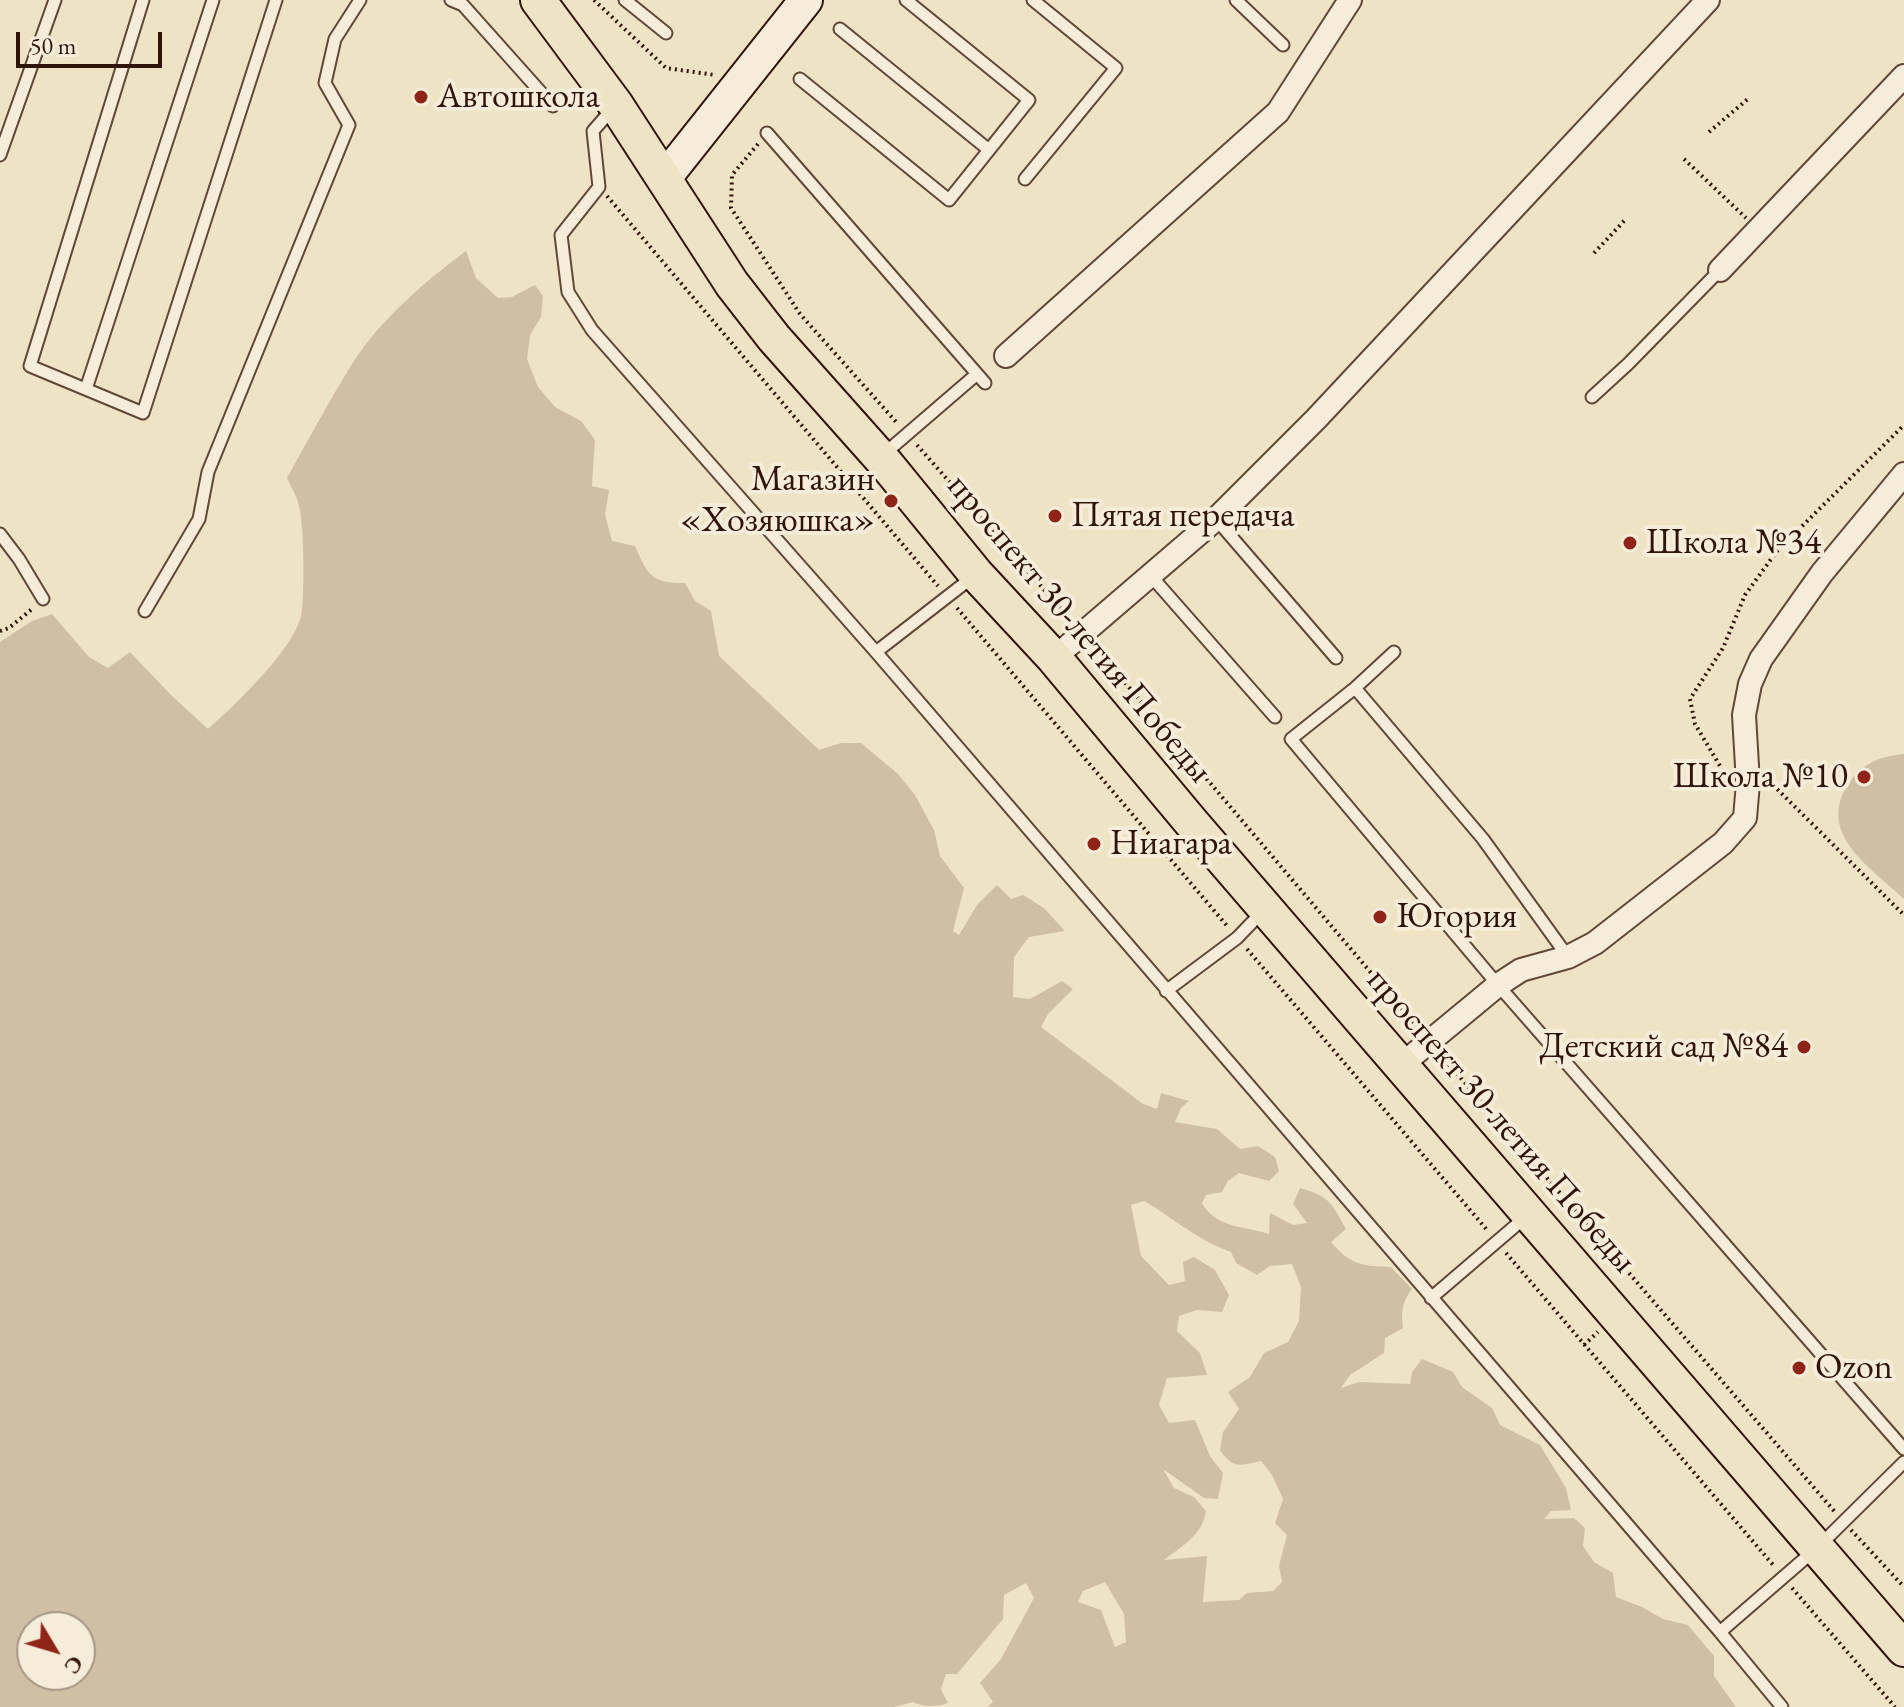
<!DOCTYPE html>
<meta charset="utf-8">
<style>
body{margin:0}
#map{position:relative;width:1904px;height:1707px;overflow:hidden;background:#efe3c5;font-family:"EB Garamond",serif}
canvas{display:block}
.north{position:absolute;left:16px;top:1611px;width:80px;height:80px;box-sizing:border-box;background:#f5edd9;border:2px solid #a69686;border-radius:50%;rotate:128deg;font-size:22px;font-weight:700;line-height:32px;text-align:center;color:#30140a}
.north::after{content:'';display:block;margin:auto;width:28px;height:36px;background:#8f2418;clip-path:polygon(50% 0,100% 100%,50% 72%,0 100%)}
.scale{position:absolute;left:16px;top:32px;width:146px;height:36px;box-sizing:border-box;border:4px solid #30140a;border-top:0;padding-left:10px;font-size:24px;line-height:28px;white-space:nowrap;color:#30140a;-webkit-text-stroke:6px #f5edd9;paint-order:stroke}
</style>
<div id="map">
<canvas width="1904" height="1707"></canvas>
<div class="north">С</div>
<div class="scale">50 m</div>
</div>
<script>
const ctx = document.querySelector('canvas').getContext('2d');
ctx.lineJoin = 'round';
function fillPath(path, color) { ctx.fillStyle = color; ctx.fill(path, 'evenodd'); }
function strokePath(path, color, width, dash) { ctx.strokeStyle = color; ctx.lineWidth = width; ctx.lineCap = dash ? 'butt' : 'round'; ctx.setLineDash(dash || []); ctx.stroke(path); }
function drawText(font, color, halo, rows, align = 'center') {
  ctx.font = font + ' "EB Garamond",serif'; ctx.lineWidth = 8; ctx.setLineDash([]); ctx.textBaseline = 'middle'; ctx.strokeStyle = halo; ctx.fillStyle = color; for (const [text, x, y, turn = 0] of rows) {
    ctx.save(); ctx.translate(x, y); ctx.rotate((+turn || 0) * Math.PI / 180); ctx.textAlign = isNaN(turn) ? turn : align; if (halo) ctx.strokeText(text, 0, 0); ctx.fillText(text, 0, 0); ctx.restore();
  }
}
const green = new Path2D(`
 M 466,251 L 476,278 L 498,298 L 512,297 L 535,285 L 543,296 L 541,317 L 530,335 L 527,359 L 538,387 L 555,407 L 581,421 L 595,440 L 592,486 L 609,490 L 605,514 L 612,541 L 635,546 C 648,576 652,583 685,583 L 695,601 L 711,611 L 719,656 L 819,750 L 841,743 L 861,743 L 898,774 L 915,795 L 934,830 L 940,856 L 964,888 L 953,931 L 959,935 L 977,905 L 997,885 L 1011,899 L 1023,895 L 1044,908 L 1065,931 L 1029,937 L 1014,957 L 1013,997 L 1030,999 L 1062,981 L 1073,989 L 1048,1014 L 1041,1027 L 1143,1104 L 1157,1109 L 1161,1093 L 1189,1101 L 1181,1108 L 1175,1122 L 1217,1129 L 1240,1149 L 1258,1146 L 1275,1157 L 1279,1171 L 1269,1181 L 1239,1173 L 1228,1181 L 1222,1192 L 1206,1195 L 1202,1203 C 1216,1228 1244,1226 1269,1234 L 1270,1213 L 1293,1225 L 1307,1223 L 1293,1204 L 1300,1188 C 1329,1196 1332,1203 1346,1229 L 1331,1242 C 1350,1265 1363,1266 1391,1267 L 1412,1289 C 1402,1302 1401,1312 1403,1328 L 1385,1338 L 1384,1353 L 1350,1375 L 1341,1388 L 1359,1382 L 1410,1384 L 1412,1372 L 1422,1359 L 1453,1372 L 1462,1387 L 1492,1408 L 1500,1425 L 1540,1445 L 1566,1488 L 1571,1510 L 1551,1511 L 1544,1519 L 1574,1518 L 1585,1528 L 1583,1546 L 1594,1562 L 1613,1573 L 1616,1597 L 1642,1607 L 1663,1619 L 1688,1625 L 1714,1656 L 1714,1676 L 1736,1707 L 987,1707 L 993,1702 L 980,1683 L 1001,1659 L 1034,1598 L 1026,1583 L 1004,1595 L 1003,1619 L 957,1674 L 946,1674 L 941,1689 L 948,1703 C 937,1707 922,1707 913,1702 L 894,1707 L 0,1707 L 0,642 L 32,621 L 52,614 L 89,657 L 108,668 L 130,652 L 171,695 L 208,729 C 234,706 293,650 301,616 C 305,599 304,522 299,506 C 297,496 291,487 287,478 C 308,440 329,401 352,364 C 381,319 423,283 466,251 ZM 1144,1201 C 1173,1218 1199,1241 1231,1252 L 1236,1263 L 1257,1275 L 1270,1266 L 1292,1264 L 1301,1287 L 1299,1321 L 1288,1342 L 1264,1353 L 1250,1377 L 1228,1392 L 1239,1409 L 1223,1432 L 1220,1450 C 1233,1470 1241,1465 1261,1461 L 1272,1475 L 1283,1499 L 1275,1523 L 1287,1535 L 1279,1566 L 1282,1582 L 1273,1591 L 1247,1593 L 1239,1600 L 1203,1602 L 1207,1556 L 1164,1560 C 1182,1546 1203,1535 1206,1511 L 1194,1497 L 1174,1488 L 1163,1469 L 1204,1498 L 1218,1499 L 1223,1473 L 1210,1456 L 1195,1420 L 1169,1423 L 1159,1405 L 1167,1378 L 1207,1375 L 1200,1353 L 1177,1331 L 1179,1316 L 1197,1310 L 1222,1312 L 1229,1295 L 1215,1270 L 1194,1257 L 1183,1262 L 1185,1281 L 1169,1285 L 1141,1256 L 1131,1205 ZM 1105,1582 L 1124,1614 L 1126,1642 L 1115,1647 L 1101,1610 L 1078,1602 L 1083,1591 ZM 32,1627 L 80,1627 L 80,1675 L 32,1675 Z
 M 1904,754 L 1904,899 C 1869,866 1813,832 1851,780 C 1865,762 1882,756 1904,754 Z`);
const path = new Path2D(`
 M 594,0 L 666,68 L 715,75
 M 1709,132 L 1749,98
 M 758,144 L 732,175 L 731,208 L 800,314 L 898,424
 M 1684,159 L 1746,218
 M 607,196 L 938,586
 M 1594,253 L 1625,220
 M 917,445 L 1070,619
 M 957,608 L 1228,927
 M 0,631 L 9,628 L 32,609
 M 1094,646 L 1417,1027
 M 1726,776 L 1695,724 L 1690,699 L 1723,648 L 1745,595 L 1777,551 L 1904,425
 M 1773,785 L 1904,915
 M 1247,949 L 1488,1231
 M 1441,1055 L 1835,1512
 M 1506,1253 L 1774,1566
 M 1584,1345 L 1598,1332
 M 1851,1530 L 1904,1587
 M 1792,1588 L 1895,1707`);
const lane = new Path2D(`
 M 143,0 L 30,366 L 143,413 L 276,0
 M 451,0 L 463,5 L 553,106
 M 625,0 L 666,33
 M 1236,0 L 1283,45
 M 840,29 L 989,150
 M 800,79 L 949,200 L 1029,100 L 906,0
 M 614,107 L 593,131 L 599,187 L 561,235 L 568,292 L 592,330 L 876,652 L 1720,1632
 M 767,133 L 985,383
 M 0,155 L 55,0
 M 1025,179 L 1116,68 L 1033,0
 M 86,389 L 213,0
 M 1592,397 L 1628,364 L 1720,270
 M 884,454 L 977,374
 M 1216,519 L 1336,658
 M 0,534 L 19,559 L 43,599
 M 1151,576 L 1275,717
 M 145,611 L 199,519 L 208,472 L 349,125 L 325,83 L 335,39 L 360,0
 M 876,652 L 974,576
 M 1394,652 L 1355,688 L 1291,739 L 1498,985 L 1904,1449
 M 1355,688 L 1483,839 L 1568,957
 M 1166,991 L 1237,938 L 1264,910
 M 1431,1298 L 1528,1215
 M 1782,1707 L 1720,1632 L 1817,1548 L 1904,1462`);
const street = new Path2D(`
 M 1720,270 L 1904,76
 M 1006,356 L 1278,112 L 1350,0
 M 1054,658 L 1216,519 L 1316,419 L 1708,0
 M 1400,1066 L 1498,985 L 1521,970 L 1568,957 L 1595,943 L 1723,843 L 1745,818 L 1748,783 L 1744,715 L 1750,684 L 1761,659 L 1822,573 L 1904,474`);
const secondary = new Path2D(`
 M 664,179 L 806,0`);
const primary = new Path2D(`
 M 538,0 L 616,105 L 732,284 L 774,338 L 887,465 L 976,574 L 1054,658 L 1191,822 L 1904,1649`);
const markers = [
 [421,97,8,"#8f2418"],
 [891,501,8,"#8f2418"],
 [1055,516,8,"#8f2418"],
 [1630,543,8,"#8f2418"],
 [1864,777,8,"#8f2418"],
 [1094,844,8,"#8f2418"],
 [1380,917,8,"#8f2418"],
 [1804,1047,8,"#8f2418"],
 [1799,1368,8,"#8f2418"]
];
const poiNames = [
 ["Автошкола",437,97],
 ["Магазин",875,480,"right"],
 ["«Хозяюшка»",875,521,"right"],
 ["Пятая передача",1071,516],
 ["Школа №34",1646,543],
 ["Школа №10",1848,777,"right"],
 ["Ниагара",1110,844],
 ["Югория",1396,917],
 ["Детский сад №84",1788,1047,"right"],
 ["Ozon",1815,1368]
];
const streetNames = [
 ["проспект 30-летия Победы",1079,629,50],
 ["проспект 30-летия Победы",1501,1121,49]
];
fillPath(green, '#cfc0a5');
strokePath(lane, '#604839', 15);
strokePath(street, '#604839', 26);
strokePath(secondary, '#30140a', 36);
strokePath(primary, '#30140a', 38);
strokePath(path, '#30140a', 4, [2, 4]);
strokePath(lane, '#f5edd9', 11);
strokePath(street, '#f5edd9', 22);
strokePath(secondary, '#f5edd9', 32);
strokePath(primary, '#efe3c5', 34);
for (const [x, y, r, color] of markers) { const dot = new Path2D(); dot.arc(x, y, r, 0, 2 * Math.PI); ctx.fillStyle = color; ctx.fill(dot); strokePath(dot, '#f5edd9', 3); }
drawText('36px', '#30140a', '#f5edd9', poiNames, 'left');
drawText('36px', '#30140a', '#f5edd9', streetNames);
</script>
